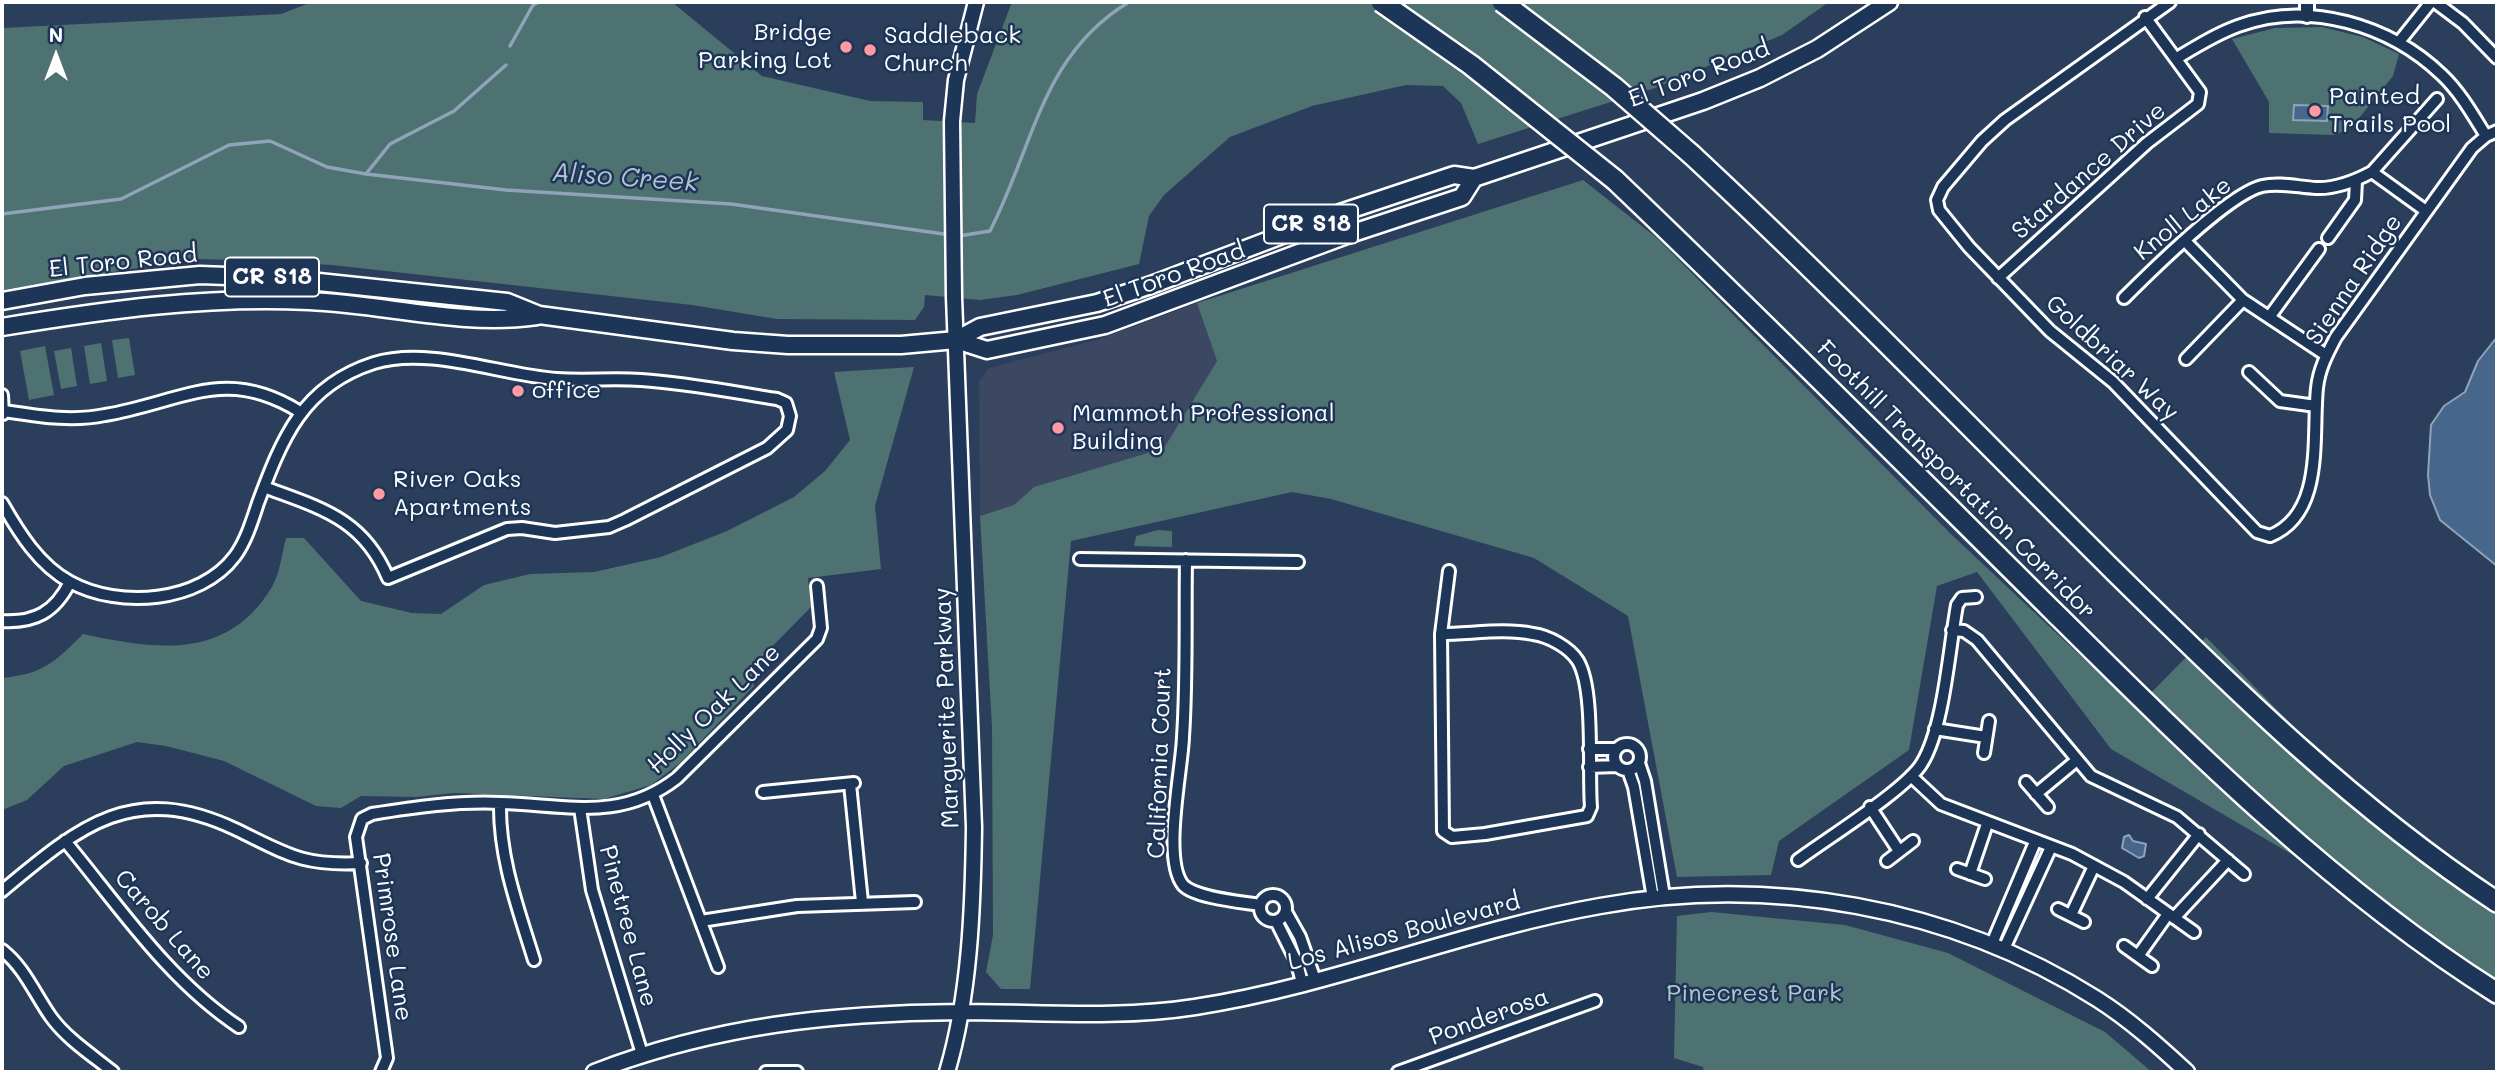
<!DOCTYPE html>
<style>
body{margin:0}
#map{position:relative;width:2499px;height:1074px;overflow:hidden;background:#2b3e5c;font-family:Mali,sans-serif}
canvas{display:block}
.frame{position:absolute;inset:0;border:4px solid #fff;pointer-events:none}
.north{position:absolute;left:21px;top:21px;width:70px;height:70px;-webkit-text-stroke:5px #1d3557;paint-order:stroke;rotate:0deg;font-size:19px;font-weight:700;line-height:28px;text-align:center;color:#fff}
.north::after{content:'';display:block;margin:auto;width:24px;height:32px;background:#fff;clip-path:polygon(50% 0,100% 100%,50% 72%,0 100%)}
</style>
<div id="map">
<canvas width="2499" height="1074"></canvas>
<div class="frame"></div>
<div class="north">N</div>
</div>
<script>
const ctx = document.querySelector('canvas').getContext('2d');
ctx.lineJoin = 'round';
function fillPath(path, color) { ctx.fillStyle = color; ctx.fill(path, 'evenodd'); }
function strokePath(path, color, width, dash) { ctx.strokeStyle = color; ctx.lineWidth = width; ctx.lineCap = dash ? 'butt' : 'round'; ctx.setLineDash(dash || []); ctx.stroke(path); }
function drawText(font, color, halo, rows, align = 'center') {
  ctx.font = font + ' Mali,sans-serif'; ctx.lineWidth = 5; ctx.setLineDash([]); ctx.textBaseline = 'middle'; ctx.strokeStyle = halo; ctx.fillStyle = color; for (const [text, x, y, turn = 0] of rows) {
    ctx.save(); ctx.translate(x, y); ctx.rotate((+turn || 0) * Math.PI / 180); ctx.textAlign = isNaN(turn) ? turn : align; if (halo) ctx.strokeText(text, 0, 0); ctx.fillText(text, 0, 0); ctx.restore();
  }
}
const built = new Path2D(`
 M 1197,303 L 1217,361 L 1164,448 L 1034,487 L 1014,505 L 980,516 L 979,382 L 989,368 L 1097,340 Z`);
const green = new Path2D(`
 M 312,2 L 672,2 L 762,76 L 870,101 L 923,102 L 923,120 L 975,123 L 977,94 L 1012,2 L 1829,2 L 1782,35 L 1655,88 L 1478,144 L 1461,103 L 1443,86 L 1406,85 L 1312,106 L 1230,137 L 1164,195 L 1149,216 L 1139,264 L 1017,295 L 980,300 L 925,295 L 924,307 L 915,320 L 777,319 L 692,305 L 332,265 L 241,260 L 192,259 L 2,290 L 2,28 L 281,14 Z
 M 2322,27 L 2363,37 L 2399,54 L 2393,76 L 2351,128 L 2334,135 L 2269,133 L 2269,102 L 2232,39 L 2275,28 Z
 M 1583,180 L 1657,238 L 1952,535 L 2136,708 L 2206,637 L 2334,768 L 2354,808 L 2380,830 L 2497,889 L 2497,1007 L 2428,959 L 2293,855 L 2111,749 L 1977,572 L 1937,586 L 1909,750 L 1779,841 L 1771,875 L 1677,877 L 1628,616 L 1534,558 L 1331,499 L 1292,492 L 1071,541 L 1030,989 L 1001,989 L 986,972 L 993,935 L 992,728 L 980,516 L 1014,505 L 1034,487 L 1164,448 L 1217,361 L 1197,303 Z
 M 129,338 L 135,375 L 118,378 L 112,340 Z
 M 101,343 L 107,381 L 90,384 L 84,346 Z
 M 45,346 L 54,395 L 29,400 L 20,351 Z
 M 71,348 L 77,386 L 61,389 L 54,351 Z
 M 914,367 L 875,506 L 881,569 L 808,578 L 811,607 L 751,668 L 754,686 L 680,763 L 651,785 L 604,799 L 454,793 L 416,797 L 361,796 L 341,808 L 316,806 L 224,761 L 166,746 L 137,742 L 64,766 L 27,800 L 2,810 L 2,678 C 43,674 55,662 83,634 C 157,650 229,661 273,585 C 280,572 282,553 286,538 L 304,538 L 361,601 L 412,613 L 441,614 L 484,585 L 530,574 L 594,572 L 661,557 L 727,531 L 794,497 L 825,471 L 850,440 L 834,372 Z
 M 1158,530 L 1172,531 L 1172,547 L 1134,546 L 1136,536 Z
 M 1711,912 L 1845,925 L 1948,953 L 2105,1032 L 2152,1072 L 1704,1072 L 1703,1067 L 1674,1058 L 1677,916 Z`);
const water = new Path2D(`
 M 2294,105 L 2328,106 L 2327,121 L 2293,120 Z
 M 2497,337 L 2497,566 L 2440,520 L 2430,495 L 2428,475 L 2431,425 L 2444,406 L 2465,392 L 2478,361 Z
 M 2129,835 L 2133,841 L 2146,844 L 2144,856 L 2139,858 L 2122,848 L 2124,837 Z`);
const stream = new Path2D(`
 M 510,46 L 533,5 L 539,2
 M 366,174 L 390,144 L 454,111 L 506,65
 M 2,214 L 121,199 L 229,145 L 270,141 L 327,167 L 366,174 L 506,190 L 731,204 L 951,235
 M 959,236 L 990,231 C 1034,146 1041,55 1129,2`);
const minor = new Path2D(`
 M 2170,2 L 2005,120 L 1982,141 L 1943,187 L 1937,200 L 1939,210 L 1969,247 L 2050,331 L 2113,382 L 2257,532 L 2270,536 C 2325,514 2312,436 2317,388 C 2319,369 2327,354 2336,337 L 2472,148 L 2486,136 L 2497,131
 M 2435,2 L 2463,23 L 2497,58
 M 2399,42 L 2431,2
 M 2177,58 C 2197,46 2216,34 2238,26 C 2308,0 2390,25 2442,75 C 2460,92 2473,115 2486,136
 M 2372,172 L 2437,99
 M 2328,238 L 2355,200 L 2356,181
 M 2185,241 L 2243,300 L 2326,355
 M 1998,278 L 2147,143 L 2198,104 L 2200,92 L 2145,17
 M 2124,298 C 2150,272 2229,194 2262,186 C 2280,182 2298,187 2316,188 C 2336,189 2355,181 2372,172 L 2426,211
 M 2270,316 L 2319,249
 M 2186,359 L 2243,300
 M 2249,372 L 2280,401 L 2316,406
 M 2,395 L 3,414
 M 4,411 C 38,416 71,422 105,415 C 182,402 225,365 300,412
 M 2,503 C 19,533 39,565 70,582 C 119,609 200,603 235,556 C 246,541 252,521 258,503 C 282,439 302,386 374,363 C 429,346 500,375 557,379 C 585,381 613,378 641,380 C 687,383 732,392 777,399 L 786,403 L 790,416 L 787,430 L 767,448 L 625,520 L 609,527 L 555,533 L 522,528 L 507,529 L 388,578 C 363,518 320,508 264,487
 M 1080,559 L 1298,562
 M 1186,560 C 1185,619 1187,678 1183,737 C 1182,770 1162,859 1183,885 C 1195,898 1242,902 1260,905
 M 2,621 C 35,623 55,612 70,582
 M 1952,630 L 1964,631 L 1977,640 L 2091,776 L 2177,817 L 2244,874
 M 1441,634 C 1471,634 1504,628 1533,634 C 1549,636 1570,648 1578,661 C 1595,690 1588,772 1591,807 L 1587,816 L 1485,834 L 1452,837 L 1443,831 L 1441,634 L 1449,571
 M 1935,729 L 1986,737
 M1614 757a13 13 0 1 1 26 0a13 13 0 1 1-26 0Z
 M 1589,749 L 1616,749
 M 1984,753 L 1989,721
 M 1639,763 L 1645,781 L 1664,896
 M 1589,767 L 1617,766
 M 1628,770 L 1634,787 L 1653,898
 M 1911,776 L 1941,804 L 2072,854 L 2124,882 L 2194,932
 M 2026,782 L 2048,807
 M 850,784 L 862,902
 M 763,792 L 854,783
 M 2036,794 L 2077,760
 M 653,795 L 718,967
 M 500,803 C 499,858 518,908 534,960
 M 1870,807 L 1899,851
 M 580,808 L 592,890 L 642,1054
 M 65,841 C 119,906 168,980 239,1027
 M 1798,860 C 1826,839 1907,789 1922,763 C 1944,727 1949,649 1957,605 L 1962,598 L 1976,597
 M 1887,861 L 1913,841
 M 1957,869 L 1985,879
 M 1970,874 L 1987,824
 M 2,891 C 80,826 132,781 235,829 C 287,854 301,866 361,863
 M1260 908a13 13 0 1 1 26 0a13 13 0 1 1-26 0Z
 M 2147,899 L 2199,834
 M 2058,909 L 2084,922
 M 1286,912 L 1300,937 L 1315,980
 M 2071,915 L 2094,866
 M 2174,918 L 2228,860
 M 701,921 L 797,906 L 915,902
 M 1276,921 L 1297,963 L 1302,983
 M 1991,946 L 2035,842
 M 2124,946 L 2152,966
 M 2,950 C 25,968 34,993 51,1017 C 67,1039 92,1055 113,1072
 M 2003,951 L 2051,847
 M 2138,956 L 2168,914
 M 381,1072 L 387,1058 L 356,837 L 362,819 L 372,814 C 415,807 457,801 501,803 C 567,805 621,822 677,778 L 817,639 L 821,628 L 817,586
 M 766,1072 L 797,1072
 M 1398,1072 L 1595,1001`);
const tertiary = new Path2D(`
 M 2307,16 L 2307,2`);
const secondary = new Path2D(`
 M 594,1072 C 716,1025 833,1013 962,1012 C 1039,1012 1119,1019 1195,1007 C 1333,986 1463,930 1600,906 C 1769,875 1950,906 2097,999 C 2130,1020 2159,1046 2187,1072
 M 947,1072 C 970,995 973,907 974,827 L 954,297 L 952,121 L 956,80 L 976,2`);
const primary = new Path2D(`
 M 2,301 L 85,286 L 200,275 L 281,278 L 507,302 L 539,315 L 733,341 L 788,345 L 901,345 L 956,340 L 987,350 L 1105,325 L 1347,235 L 1462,197 L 1474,178
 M 2,327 C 106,310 203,296 309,301 C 385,304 462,327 537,316
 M 956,340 L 980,327 L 1097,303 L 1151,285 L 1340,213 L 1454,175 L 1474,178 L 1703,101 L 1760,78 L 1817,49 L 1889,2`);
const motorway = new Path2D(`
 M 1692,155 C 1837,290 1976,434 2117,574 C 2236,691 2357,810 2497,902
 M 1615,180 C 1764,322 1908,467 2054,612 C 2191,748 2333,890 2497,993`);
const motorwayBridge = new Path2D(`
 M 1381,2 L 1471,65 L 1615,180
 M 1502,2 L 1614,87 L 1692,155`);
const markers = [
 [846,47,7,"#ff9aa2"],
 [870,50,7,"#ff9aa2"],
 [2315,111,7,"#ff9aa2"],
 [518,391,7,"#ff9aa2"],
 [1058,428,7,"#ff9aa2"],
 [379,494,7,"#ff9aa2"]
];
const shields = [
 [1311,224,94],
 [272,277,94]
];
const shieldNames = [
 ["CR S18",1311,224],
 ["CR S18",272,277]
];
const poiNames = [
 ["Bridge",832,33,"right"],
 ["Parking Lot",832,61,"right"],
 ["Saddleback",884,36],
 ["Church",884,64],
 ["Painted",2329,97],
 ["Trails Pool",2329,125],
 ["office",532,391],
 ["Mammoth Professional",1072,414],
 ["Building",1072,442],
 ["River Oaks",393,480],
 ["Apartments",393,508]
];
const streetNames = [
 ["El Toro Road",1699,74,-21],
 ["Stardance Drive",2089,171,-41],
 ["Knoll Lake",2183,219,-39],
 ["El Toro Road",123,262,-6],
 ["El Toro Road",1174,275,-20],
 ["Sienna Ridge",2354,280,-56],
 ["Goldbriar Way",2112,358,43],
 ["Foothill Transportation Corridor",1956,480,45],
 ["Marguerite Parkway",947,708,-92],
 ["Holly Oak Lane",714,709,-44],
 ["California Court",1160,763,-88],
 ["Carob Lane",164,925,49],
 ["Pinetree Lane",628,926,75],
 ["Los Alisos Boulevard",1404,932,-15],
 ["Primrose Lane",392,937,82],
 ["Ponderosa",1489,1017,-20]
];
const parkNames = [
 ["Pinecrest Park",1754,994]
];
const waterNames = [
 ["Aliso Creek",625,178,4]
];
fillPath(built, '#3c4862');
fillPath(green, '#4e7172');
fillPath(water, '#46668b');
strokePath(water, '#90a3b9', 2);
strokePath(stream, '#90a3b9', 3.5);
strokePath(minor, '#fff', 16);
strokePath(tertiary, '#fff', 18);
strokePath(secondary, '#fff', 19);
strokePath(primary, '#fff', 21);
strokePath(motorway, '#fff', 24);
strokePath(minor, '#1d3557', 10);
strokePath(tertiary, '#1d3557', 12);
strokePath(secondary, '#1d3557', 14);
strokePath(primary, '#1d3557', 16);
strokePath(motorway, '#1d3557', 19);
strokePath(motorwayBridge, '#fff', 24, []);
strokePath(motorwayBridge, '#1d3557', 19);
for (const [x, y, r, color] of markers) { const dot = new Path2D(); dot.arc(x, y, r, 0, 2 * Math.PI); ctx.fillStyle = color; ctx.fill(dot); strokePath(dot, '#1d3557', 2.5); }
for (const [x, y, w] of shields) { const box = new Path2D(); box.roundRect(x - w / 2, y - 19.5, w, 39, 5); ctx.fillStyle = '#1d3557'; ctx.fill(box); strokePath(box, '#fff', 2); }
drawText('bold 23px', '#fff', null, shieldNames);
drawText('24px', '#fff', '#1d3557', poiNames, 'left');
drawText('24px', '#fff', '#1d3557', streetNames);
drawText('24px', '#b8c6c7', '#1d3557', parkNames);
drawText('italic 26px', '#b5c2d1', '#1d3557', waterNames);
</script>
